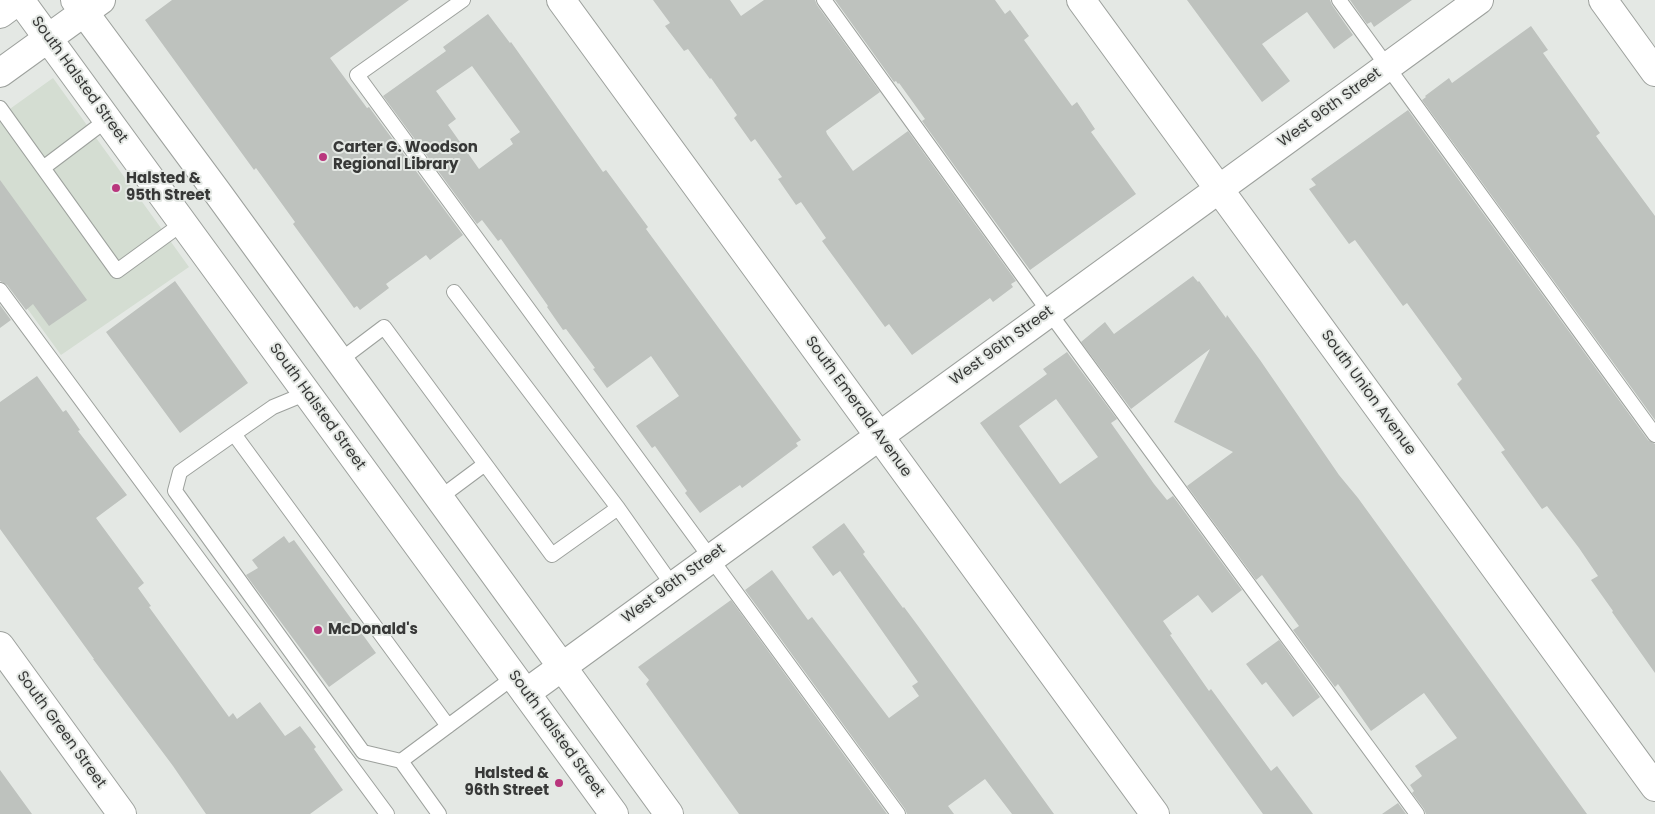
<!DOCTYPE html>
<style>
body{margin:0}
canvas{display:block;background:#e4e8e4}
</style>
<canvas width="1655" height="814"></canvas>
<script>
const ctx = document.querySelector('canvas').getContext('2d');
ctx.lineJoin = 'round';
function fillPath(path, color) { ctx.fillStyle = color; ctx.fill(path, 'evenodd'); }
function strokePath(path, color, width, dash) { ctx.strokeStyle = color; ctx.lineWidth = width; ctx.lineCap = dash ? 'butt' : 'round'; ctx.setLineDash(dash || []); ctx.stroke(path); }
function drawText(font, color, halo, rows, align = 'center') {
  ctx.font = font + ' Poppins,sans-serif'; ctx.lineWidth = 4; ctx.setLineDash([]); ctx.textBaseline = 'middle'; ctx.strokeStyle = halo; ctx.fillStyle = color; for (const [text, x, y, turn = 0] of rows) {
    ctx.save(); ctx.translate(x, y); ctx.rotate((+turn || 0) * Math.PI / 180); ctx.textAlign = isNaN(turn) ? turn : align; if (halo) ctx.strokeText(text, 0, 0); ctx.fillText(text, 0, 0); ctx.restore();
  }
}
const built = new Path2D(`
 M 53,78 L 189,267 L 61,355 L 0,271 L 0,116 Z`);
const building = new Path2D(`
 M 172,0 L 409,0 L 330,58 L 367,108 L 369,107 L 463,235 L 430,260 L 426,255 L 386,284 L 389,288 L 360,310 L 357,306 L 354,308 L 293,224 L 295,222 L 256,168 L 254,170 L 145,20 Z
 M 653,0 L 730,0 L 741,16 L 764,0 L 815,0 L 817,5 L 880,92 L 826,131 L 827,134 L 853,171 L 908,131 L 1016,281 L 1011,284 L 1013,287 L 993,302 L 990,298 L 912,355 L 889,324 L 885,327 L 822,241 L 826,238 L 801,202 L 796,205 L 778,179 L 782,177 L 755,139 L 751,142 L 734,118 L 737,115 L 711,78 L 710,79 L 688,49 L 684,51 L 665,26 L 670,23 Z
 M 835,0 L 995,0 L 1005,14 L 1010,10 L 1029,36 L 1024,40 L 1072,106 L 1077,102 L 1095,129 L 1091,132 L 1136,194 L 1030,270 L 922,121 L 925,119 L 899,83 L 898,84 L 896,81 L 894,82 Z
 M 1187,0 L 1330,0 L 1332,5 L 1353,35 L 1334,49 L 1307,12 L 1262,44 L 1290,81 L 1262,102 Z
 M 1350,0 L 1412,0 L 1374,27 L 1371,22 L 1367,24 Z
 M 488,14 L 510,43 L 511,42 L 603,172 L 606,170 L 648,227 L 646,229 L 801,440 L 796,443 L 798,446 L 742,488 L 740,485 L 700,513 L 685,493 L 687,491 L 655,446 L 652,448 L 636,426 L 679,396 L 651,356 L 607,388 L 593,369 L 595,368 L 566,329 L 563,330 L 547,307 L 548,306 L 501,239 L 498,241 L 482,220 L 477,224 L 383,96 L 446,51 L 443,47 ZM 472,66 L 520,132 L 510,139 L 513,144 L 479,169 L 448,125 L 456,119 L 436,91 Z
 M 1531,26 L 1548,50 L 1543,53 L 1600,133 L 1596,136 L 1655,216 L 1655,420 L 1422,100 L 1426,97 L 1425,96 L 1449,78 L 1452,83 Z
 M 1408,110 L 1648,440 L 1655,444 L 1655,673 L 1612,612 L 1613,611 L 1591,580 L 1598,576 L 1579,548 L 1547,506 L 1542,509 L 1501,452 L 1505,450 L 1457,384 L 1462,379 L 1407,303 L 1403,306 L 1355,240 L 1349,244 L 1309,189 L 1316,185 L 1311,179 Z
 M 0,180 L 87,300 L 49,326 L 33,304 L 26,310 L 7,285 L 0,281 Z
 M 1193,276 L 1198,282 L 1199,281 L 1226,318 L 1227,315 L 1260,360 L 1339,475 L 1358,498 L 1587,814 L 1426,814 L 1424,809 L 1412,793 L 1414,791 L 1410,785 L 1422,776 L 1415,766 L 1457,738 L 1424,693 L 1371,731 L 1338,684 L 1335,687 L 1293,630 L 1299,626 L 1262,575 L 1256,580 L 1187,486 L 1233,452 L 1174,422 L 1210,349 L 1131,409 L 1081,342 L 1105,322 L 1114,334 Z
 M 175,281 L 248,383 L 180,433 L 106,332 Z
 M 0,305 L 11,320 L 0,328 Z
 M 1067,352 L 1117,419 L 1111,423 L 1154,484 L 1167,500 L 1173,496 L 1242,590 L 1212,613 L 1198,595 L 1163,621 L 1172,634 L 1170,635 L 1209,691 L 1211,689 L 1271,771 L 1277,766 L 1313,814 L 1263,814 L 980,423 L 1047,374 L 1043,369 ZM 1056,399 L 1098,457 L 1060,484 L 1019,426 Z
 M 37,376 L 63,412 L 66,410 L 80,430 L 78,431 L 127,495 L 96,518 L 144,583 L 138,588 L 151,606 L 149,607 L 229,717 L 233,713 L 237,719 L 260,702 L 285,736 L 300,726 L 316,747 L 314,749 L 343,790 L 310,814 L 206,814 L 173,766 L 93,659 L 94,659 L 0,529 L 0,402 Z
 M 844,523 L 865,552 L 863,554 L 903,608 L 904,607 L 921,630 L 1054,814 L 1012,814 L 985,779 L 948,806 L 954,814 L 907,814 L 905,809 L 745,590 L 772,570 L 808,620 L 812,617 L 889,718 L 919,696 L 912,686 L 918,682 L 840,571 L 833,576 L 812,547 Z
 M 284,536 L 289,543 L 294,540 L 376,653 L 329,687 L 246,575 L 258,568 L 252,560 Z
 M 731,600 L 887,814 L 739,814 L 714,779 L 646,684 L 649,680 L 638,667 Z
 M 1279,640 L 1320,697 L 1293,717 L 1266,682 L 1262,685 L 1246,664 Z
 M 0,770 L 32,814 L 0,814 Z
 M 1398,803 L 1406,814 L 1382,814 Z`);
const service = new Path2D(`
 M 463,0 L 357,75 L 898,814
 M 824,0 L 1049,312 L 1417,814
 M 1339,0 L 1655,435
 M 0,108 L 117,271 L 183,223
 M 43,168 L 108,119
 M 0,290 L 387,814
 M 339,361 L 384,327 L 485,464
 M 307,393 L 273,407 L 234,434 L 448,726
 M 234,434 L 180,472 L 175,491 L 363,752 L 401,761
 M 438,499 L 485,464 L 552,555 L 618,508 L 454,292
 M 618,508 L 673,586
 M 439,814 L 401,761 L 514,677`);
const minor = new Path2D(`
 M 561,0 L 1155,814
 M 1081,0 L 1655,787
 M 1603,0 L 1655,72
 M 0,646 L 122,814
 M 526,693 L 1479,0`);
const primary = new Path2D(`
 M 20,0 L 614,814
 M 75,0 L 217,192 L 669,814
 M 0,14 L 19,0
 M 0,73 L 101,0`);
const markers = [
 [323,157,5,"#b9367d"],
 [116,188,5,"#b9367d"],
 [318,630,5,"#b9367d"],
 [559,783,5,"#b9367d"]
];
const streetNames = [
 ["South Halsted Street",79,80,54],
 ["West 96th Street",1330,108,-36],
 ["West 96th Street",1002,346,-36],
 ["South Union Avenue",1368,393,54],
 ["South Halsted Street",317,407,54],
 ["South Emerald Avenue",858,407,54],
 ["West 96th Street",674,584,-36],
 ["South Green Street",61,730,54],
 ["South Halsted Street",556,734,54]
];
const poiNames = [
 ["Carter G. Woodson",333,148],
 ["Regional Library",333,165],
 ["Halsted &",126,179],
 ["95th Street",126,196],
 ["McDonald's",328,630],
 ["Halsted &",549,774,"right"],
 ["96th Street",549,791,"right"]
];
fillPath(built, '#d4ddd2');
fillPath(building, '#bec2be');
strokePath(service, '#9da19d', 16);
strokePath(minor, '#9da19d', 30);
strokePath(primary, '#9da19d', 30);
strokePath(service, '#fff', 14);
strokePath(minor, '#fff', 28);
strokePath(primary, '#fff', 28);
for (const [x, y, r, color] of markers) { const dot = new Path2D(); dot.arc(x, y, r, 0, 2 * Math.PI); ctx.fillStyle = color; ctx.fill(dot); strokePath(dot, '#e4e8e4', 2); }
drawText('15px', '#373837', '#e4e8e4', streetNames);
drawText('bold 15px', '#373837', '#e4e8e4', poiNames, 'left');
</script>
